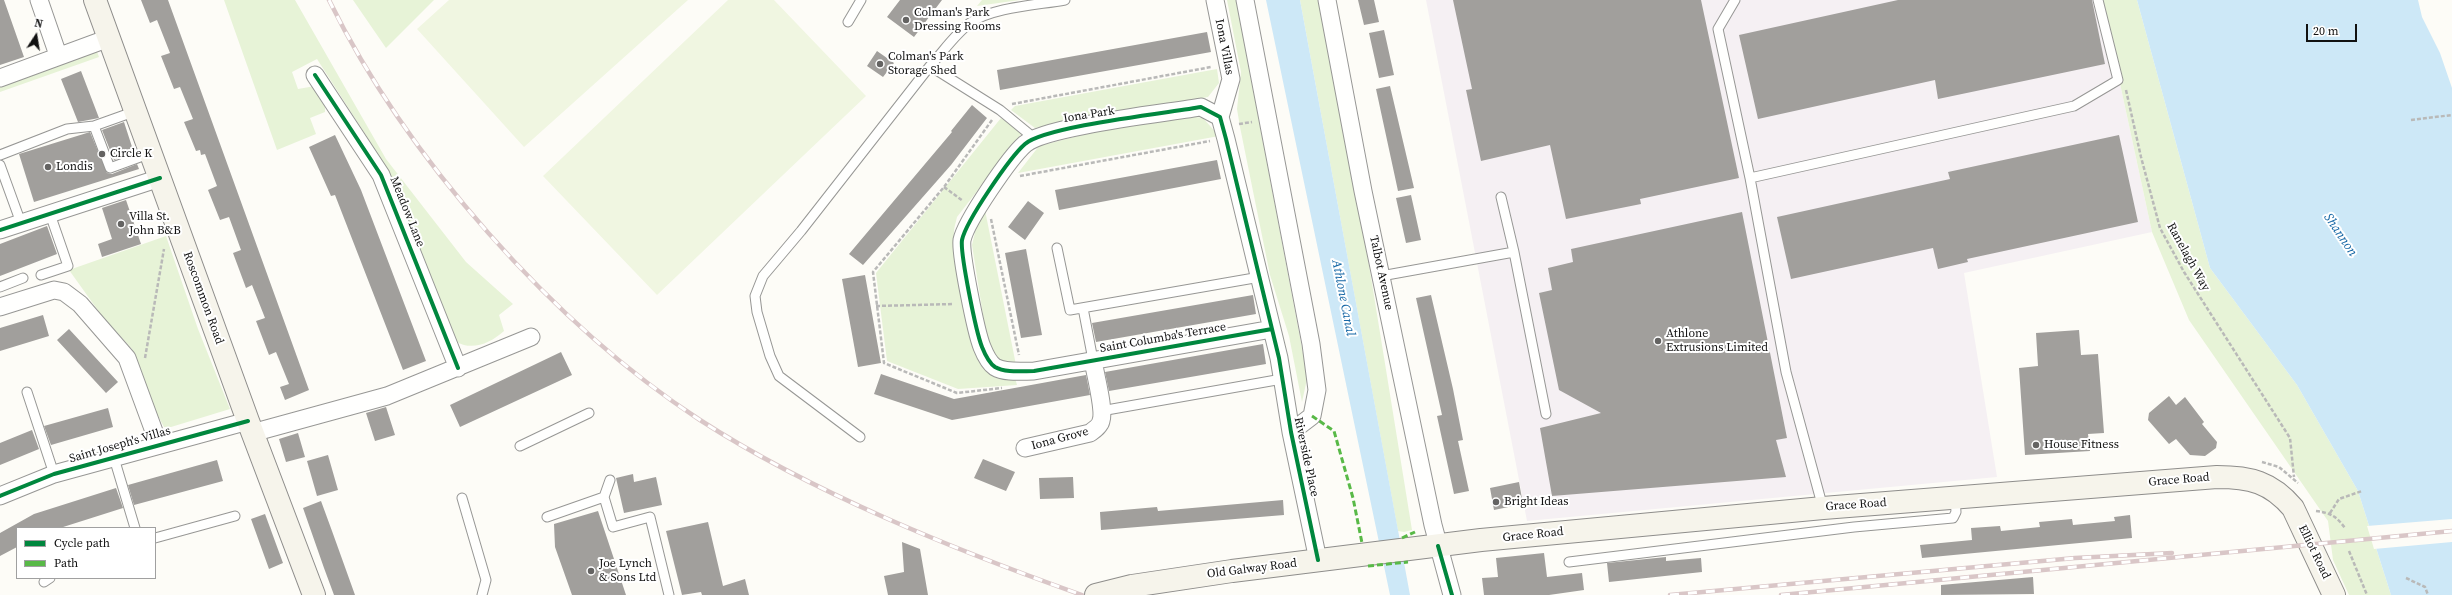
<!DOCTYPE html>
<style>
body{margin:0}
#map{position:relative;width:2452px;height:595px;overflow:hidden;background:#fdfcf7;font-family:"Source Serif 4",serif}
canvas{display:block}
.legend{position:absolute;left:16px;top:527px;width:140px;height:52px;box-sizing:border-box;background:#fff;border:1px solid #a0a0a0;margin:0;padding:5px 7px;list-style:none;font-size:12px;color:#111}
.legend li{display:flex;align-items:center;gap:8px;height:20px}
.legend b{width:20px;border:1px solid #a0a0a0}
.north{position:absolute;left:16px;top:16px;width:40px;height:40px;-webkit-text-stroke:3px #fff;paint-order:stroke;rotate:12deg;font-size:11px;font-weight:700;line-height:16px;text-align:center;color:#111}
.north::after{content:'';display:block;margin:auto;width:14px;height:18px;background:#111;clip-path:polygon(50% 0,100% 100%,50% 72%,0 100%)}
.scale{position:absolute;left:2306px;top:24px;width:51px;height:18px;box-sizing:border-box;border:2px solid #111;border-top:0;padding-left:5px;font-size:12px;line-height:14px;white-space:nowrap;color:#111;-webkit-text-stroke:3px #fff;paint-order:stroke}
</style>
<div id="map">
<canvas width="2452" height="595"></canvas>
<ul class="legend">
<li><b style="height:5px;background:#00873e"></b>Cycle path</li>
<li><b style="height:5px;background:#58b947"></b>Path</li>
</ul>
<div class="north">N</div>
<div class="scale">20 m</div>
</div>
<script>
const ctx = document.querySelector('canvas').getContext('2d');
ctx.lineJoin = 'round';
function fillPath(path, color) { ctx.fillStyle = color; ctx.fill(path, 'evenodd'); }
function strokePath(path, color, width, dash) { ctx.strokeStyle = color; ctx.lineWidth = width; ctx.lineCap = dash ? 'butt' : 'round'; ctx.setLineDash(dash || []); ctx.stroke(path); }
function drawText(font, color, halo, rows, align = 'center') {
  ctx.font = font + ' "Source Serif 4",serif'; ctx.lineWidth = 4; ctx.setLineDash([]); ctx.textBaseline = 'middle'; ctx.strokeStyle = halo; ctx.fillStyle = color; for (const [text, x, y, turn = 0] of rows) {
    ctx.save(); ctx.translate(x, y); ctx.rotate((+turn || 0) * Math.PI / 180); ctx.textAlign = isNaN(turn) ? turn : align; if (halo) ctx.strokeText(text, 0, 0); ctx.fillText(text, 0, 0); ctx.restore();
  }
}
const industrial = new Path2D(`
 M 1426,0 L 2102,0 L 2152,232 L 1964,273 L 1997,477 L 1527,521 Z`);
const green = new Path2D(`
 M 224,0 L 295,0 L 386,159 L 466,262 L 513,304 L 499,315 L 504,331 C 491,343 472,351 457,342 L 383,162 L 317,59 L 292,72 L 298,89 L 315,86 L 325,105 L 325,112 L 310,118 L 316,134 L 277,150 Z
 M 353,0 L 434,0 L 386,48 Z
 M 982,0 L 1020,0 L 977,6 Z
 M 1227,0 L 1236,0 L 1305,364 L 1307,379 L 1302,402 L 1289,336 L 1270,275 L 1240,127 L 1237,109 L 1241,72 Z
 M 1300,0 L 1318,0 L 1369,265 L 1412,530 L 1404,532 L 1398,531 Z
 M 2102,0 L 2137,0 L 2210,268 L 2297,385 L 2358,491 L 2391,595 L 2349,595 L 2333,560 L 2328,521 L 2189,320 L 2152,232 Z
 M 96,49 L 99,57 L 0,92 L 0,85 Z
 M 1217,69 L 1219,83 L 1208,97 L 1035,128 L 1011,110 L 1015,106 Z
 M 1188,116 L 1203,118 L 1219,136 L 1018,173 L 1039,146 L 1090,133 Z
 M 1001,118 L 1022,133 L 957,217 C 956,222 954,227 954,232 C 952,254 969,349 982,366 C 989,375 1005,376 1015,378 L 1017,385 L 958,389 L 887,361 L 876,273 Z
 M 985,210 L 1016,365 L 1000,361 L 988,347 L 972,245 L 976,228 Z
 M 166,236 L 198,329 L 230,409 L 171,427 L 164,427 L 157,414 L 132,349 L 102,316 L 69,270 Z`);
const pitch = new Path2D(`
 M 449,0 L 688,0 L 524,147 L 417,29 Z
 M 728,0 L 774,0 L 866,96 L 657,295 L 543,176 Z`);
const water = new Path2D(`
 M 1266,0 L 1300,0 L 1410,595 L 1390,595 Z
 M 2137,0 L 2418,0 L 2422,17 L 2440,53 L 2452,88 L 2452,595 L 2391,595 L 2358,491 L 2297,385 L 2210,268 Z`);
const pier = new Path2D(`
 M 2452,519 L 2452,542 L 2374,549 L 2367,526 Z`);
const building = new Path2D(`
 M 0,0 L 4,0 L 24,57 L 0,65 Z
 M 141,0 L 168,0 L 309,390 L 285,400 L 280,387 L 289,384 L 276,352 L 269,355 L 256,321 L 265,318 L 252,285 L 246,288 L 233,253 L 241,250 L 229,217 L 220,220 L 208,190 L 217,186 L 205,154 L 201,155 L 200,150 L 196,151 L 184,122 L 193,119 L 180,87 L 174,89 L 161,56 L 170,53 L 157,20 L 150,23 Z
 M 900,0 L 942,0 L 914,37 L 887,17 Z
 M 1358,0 L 1374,0 L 1379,22 L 1364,25 Z
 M 1453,0 L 1701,0 L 1739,178 L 1640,199 L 1641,204 L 1566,219 L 1550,145 L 1481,161 L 1466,90 L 1472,89 Z
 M 1898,0 L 2092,0 L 2105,64 L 1938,99 L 1935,80 L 1758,119 L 1739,35 Z
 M 1384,30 L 1394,75 L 1379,78 L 1369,33 Z
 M 1207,32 L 1211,52 L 1000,90 L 997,70 Z
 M 877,51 L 894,63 L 883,77 L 867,66 Z
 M 81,71 L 99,118 L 78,122 L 61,79 Z
 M 1390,86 L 1414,188 L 1398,191 L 1376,89 Z
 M 972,105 L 987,118 L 951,165 L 863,265 L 849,254 L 952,132 L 951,131 Z
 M 124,122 L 134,153 L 114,160 L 102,130 Z
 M 90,132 L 107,173 L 112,174 L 137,164 L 139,169 L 34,202 L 19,154 Z
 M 335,135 L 361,190 L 426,361 L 403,370 L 335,195 L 331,196 L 309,147 Z
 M 2119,135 L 2138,222 L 1967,259 L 1968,262 L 1938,269 L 1933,248 L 1791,279 L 1777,217 L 1950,179 L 1948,172 Z
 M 1217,160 L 1221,179 L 1059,210 L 1055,190 Z
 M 1411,195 L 1421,240 L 1406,243 L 1396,198 Z
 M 126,200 L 141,244 L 102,257 L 98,244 L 112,239 L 102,208 Z
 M 1028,201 L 1044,213 L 1025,240 L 1008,227 Z
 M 1742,212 L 1787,438 L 1776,440 L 1786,477 L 1552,496 L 1540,428 L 1601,413 L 1559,390 L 1539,293 L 1552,290 L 1548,268 L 1573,262 L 1571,249 Z
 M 47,226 L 57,254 L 0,276 L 0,244 Z
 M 1026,249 L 1042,335 L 1021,338 L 1005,253 Z
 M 865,275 L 881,363 L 858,367 L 842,279 Z
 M 1253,295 L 1256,314 L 1096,342 L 1092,323 Z
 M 1431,295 L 1453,389 L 1463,440 L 1458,441 L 1469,491 L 1454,494 L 1437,416 L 1442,415 L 1416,298 Z
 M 43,315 L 49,336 L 0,351 L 0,328 Z
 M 69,329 L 118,382 L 106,393 L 57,340 Z
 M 2079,330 L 2081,355 L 2098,354 L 2104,433 L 2088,434 L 2090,451 L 2025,455 L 2019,368 L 2038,366 L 2036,333 Z
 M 1263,344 L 1266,364 L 1109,391 L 1105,372 Z
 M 561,352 L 572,375 L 460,427 L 450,405 Z
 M 881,374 L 954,399 L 1086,375 L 1090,395 L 952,420 L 874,394 Z
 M 2169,396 L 2176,405 L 2185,397 L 2204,422 L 2202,424 L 2217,442 L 2216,448 L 2205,456 L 2190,455 L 2176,439 L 2169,444 L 2148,420 L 2149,413 Z
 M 386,407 L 395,435 L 375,441 L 366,413 Z
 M 108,408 L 113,427 L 51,445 L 44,426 Z
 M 32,430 L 39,449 L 0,465 L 0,443 Z
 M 298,433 L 305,457 L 286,462 L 279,439 Z
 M 328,455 L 338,490 L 317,496 L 307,461 Z
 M 983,459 L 1015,472 L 1006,491 L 974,478 Z
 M 217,460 L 223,481 L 134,505 L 128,485 Z
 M 633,474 L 634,482 L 656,477 L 662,505 L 624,513 L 616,478 Z
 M 1073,477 L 1074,498 L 1040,499 L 1039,478 Z
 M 1519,482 L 1523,504 L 1494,510 L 1490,488 Z
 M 116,488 L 123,508 L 60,528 L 17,528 L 17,547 L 0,556 L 0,533 L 34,514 Z
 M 1283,500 L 1284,515 L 1101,530 L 1100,512 L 1157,507 L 1158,511 Z
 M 321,501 L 332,531 L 355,595 L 334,595 L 324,568 L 303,508 Z
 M 598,511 L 626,595 L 572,595 L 555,547 L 554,524 Z
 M 265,514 L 283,563 L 269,569 L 251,519 Z
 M 2130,515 L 2132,538 L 1922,558 L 1920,545 L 1972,540 L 1971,528 L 2000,526 L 2001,531 L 2040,527 L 2039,522 L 2072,519 L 2073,525 L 2115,521 L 2114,517 Z
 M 708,522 L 723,586 L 745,579 L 749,595 L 702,595 L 701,592 L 682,595 L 666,531 Z
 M 902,542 L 920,549 L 928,595 L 888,595 L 884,576 L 904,572 Z
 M 1544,553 L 1547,577 L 1582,573 L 1584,590 L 1549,595 L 1484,595 L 1482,578 L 1498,577 L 1496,558 Z
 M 1666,557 L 1666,561 L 1701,558 L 1702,572 L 1609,582 L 1607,563 Z
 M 2033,577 L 2034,594 L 1941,595 L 1941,585 Z`);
const path = new Path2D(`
 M 2126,90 L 2141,157 L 2160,228 L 2184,272 L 2290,438 L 2294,477
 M 1012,104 L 1211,67
 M 992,120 L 944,187 L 873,272 L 884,363 L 957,393 L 1002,388
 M 2411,120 L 2452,115
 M 1239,124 L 1252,122
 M 1020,176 L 1210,141
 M 944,187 L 963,201
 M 991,219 L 1019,355
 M 876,306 L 954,304
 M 145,358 L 164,249
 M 2262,462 L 2279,467 L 2298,483
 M 2316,511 C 2331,513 2336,516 2345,528
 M 2330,513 L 2339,499 L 2362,491
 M 2349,551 L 2367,595
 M 2406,578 L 2425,587 L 2428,595`);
const lane = new Path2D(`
 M 1735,0 L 1718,29 L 1750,178 L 1786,372 L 1823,508
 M 848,22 L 861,0
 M 930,66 C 943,52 955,34 970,23 C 993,7 1038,5 1065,0
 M 136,111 L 94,126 L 110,168 L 151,153
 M 0,155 L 67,129 L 94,126
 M 0,165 L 21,223
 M 1750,178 L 2074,106 L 2118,80 L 2098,0
 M 1501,197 L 1514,252
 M 1057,248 L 1070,310 L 1260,277
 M 41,275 L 68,266 L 50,214
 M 1381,276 L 1514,252 L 1546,414
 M 0,287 L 23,278
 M 1083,308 L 1093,360
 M 27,392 L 54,474
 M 1101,411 L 1282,379
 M 860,437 L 779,376 L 770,356 L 757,312 L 755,296 L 763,276 L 801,231 L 930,66 L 1000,110 L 1034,138
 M 520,446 L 589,413
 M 114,458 L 135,528
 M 610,480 L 604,497 L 613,527 L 650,517 L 669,595
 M 462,498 L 486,580 L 482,595
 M 547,517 L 604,497
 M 155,538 L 235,516
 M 1569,562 L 1854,527 L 1953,518 L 1956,512 L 1955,497
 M 44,582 L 50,578`);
const street = new Path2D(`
 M 39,0 L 58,55
 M 1215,0 L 1231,79 L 1220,117
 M 1245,0 L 1311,344 L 1317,390 L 1312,416 L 1291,432
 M 1327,0 L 1363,191 L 1433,525 L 1452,595
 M 315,75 L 381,175 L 458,368
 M 0,78 L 109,38
 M 0,230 L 160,178
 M 0,307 L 54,290 L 64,292 L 80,304 L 127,358 L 159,445
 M 1272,329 L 1034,371 C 1022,371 1005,373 995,367 C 989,363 984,352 982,347 C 976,332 960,253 962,240 C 966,221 1010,157 1025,144 C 1046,126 1167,113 1201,107 L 1220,117 L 1226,139 L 1279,358 L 1291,432 L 1318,560
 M 252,433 L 387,396 L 531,337
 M 1025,448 L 1090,433 C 1094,430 1100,426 1101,421 C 1105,410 1095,374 1093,360
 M 0,496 L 54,474 L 248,421`);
const secondary = new Path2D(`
 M 95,0 L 248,421 L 314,595
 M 1096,595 L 1132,586 L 1232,571 L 1481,540 L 1823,508 L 2217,477 C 2250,477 2271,482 2293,508 L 2334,595`);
const rail = new Path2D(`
 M 329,0 C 406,157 553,324 700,420 C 813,493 955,550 1082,595
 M 1670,595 L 2075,558 L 2172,553
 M 1781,595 L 2452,531`);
const quiet = new Path2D(`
 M 1312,416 L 1334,431 L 1353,498 L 1362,543
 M 1402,538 L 1415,532
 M 1368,566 L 1408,562`);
const cycleway = new Path2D(`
 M 315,75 L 381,175 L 458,368
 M 0,230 L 160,178
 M 1272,329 L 1034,371 C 1022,371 1005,373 995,367 C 989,363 984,352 982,347 C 976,332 960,253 962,240 C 966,221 1010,157 1025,144 C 1046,126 1167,113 1201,107 L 1220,117 L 1226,139 L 1279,358 L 1291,432 L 1318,560
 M 0,496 L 54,474 L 248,421
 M 1438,546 L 1452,595`);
const markers = [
 [906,20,4,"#646362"],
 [880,64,4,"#646362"],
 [102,154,4,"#646362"],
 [48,167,4,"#646362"],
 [121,224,4,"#646362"],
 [1658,341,4,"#646362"],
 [2036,445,4,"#646362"],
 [1496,502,4,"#646362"],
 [591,571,4,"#646362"]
];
const poiNames = [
 ["Colman's Park",914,13],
 ["Dressing Rooms",914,27],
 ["Colman's Park",888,57],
 ["Storage Shed",888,71],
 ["Circle K",110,154],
 ["Londis",56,167],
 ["Villa St.",129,217],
 ["John B&B",129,231],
 ["Athlone",1666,334],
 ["Extrusions Limited",1666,348],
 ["House Fitness",2044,445],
 ["Bright Ideas",1504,502],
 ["Joe Lynch",599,564],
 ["& Sons Ltd",599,578]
];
const streetNames = [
 ["Iona Villas",1224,47,79],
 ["Iona Park",1089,115,-9],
 ["Meadow Lane",407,212,68],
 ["Ranelagh Way",2188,257,61],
 ["Talbot Avenue",1381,273,78],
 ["Roscommon Road",203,298,70],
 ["Saint Columba's Terrace",1163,338,-10],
 ["Iona Grove",1060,439,-15],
 ["Saint Joseph's Villas",120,445,-16],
 ["Riverside Place",1306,457,78],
 ["Grace Road",2179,480,-5],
 ["Grace Road",1856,505,-4],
 ["Grace Road",1533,535,-6],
 ["Elliot Road",2314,552,64],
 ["Old Galway Road",1252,569,-7]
];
const waterNames = [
 ["Shannon",2340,235,56],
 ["Athlone Canal",1343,298,79]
];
fillPath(industrial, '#f5f0f3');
fillPath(green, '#e7f3d7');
fillPath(pitch, '#f0f6e1');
fillPath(water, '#cde8f7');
fillPath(pier, '#fdfcf7');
fillPath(building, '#a19f9c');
strokePath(lane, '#979795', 11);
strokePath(street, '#979795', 19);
strokePath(secondary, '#8e8d8b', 24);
strokePath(path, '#b9b9b8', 2.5, [4, 2]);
strokePath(lane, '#fffffe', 9);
strokePath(street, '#fffffe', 17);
strokePath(secondary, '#f6f4eb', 22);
strokePath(rail, '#d9c6c7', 4.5);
strokePath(rail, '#fff', 3, [9]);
strokePath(quiet, '#58b947', 3, [6, 3]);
strokePath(cycleway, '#00873e', 4);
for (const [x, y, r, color] of markers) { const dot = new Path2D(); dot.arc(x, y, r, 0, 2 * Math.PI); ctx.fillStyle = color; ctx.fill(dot); strokePath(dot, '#fff', 1.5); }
drawText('12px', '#111', '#fff', poiNames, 'left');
drawText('12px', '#111', '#fff', streetNames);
drawText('italic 13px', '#1768a6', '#fff', waterNames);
</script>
